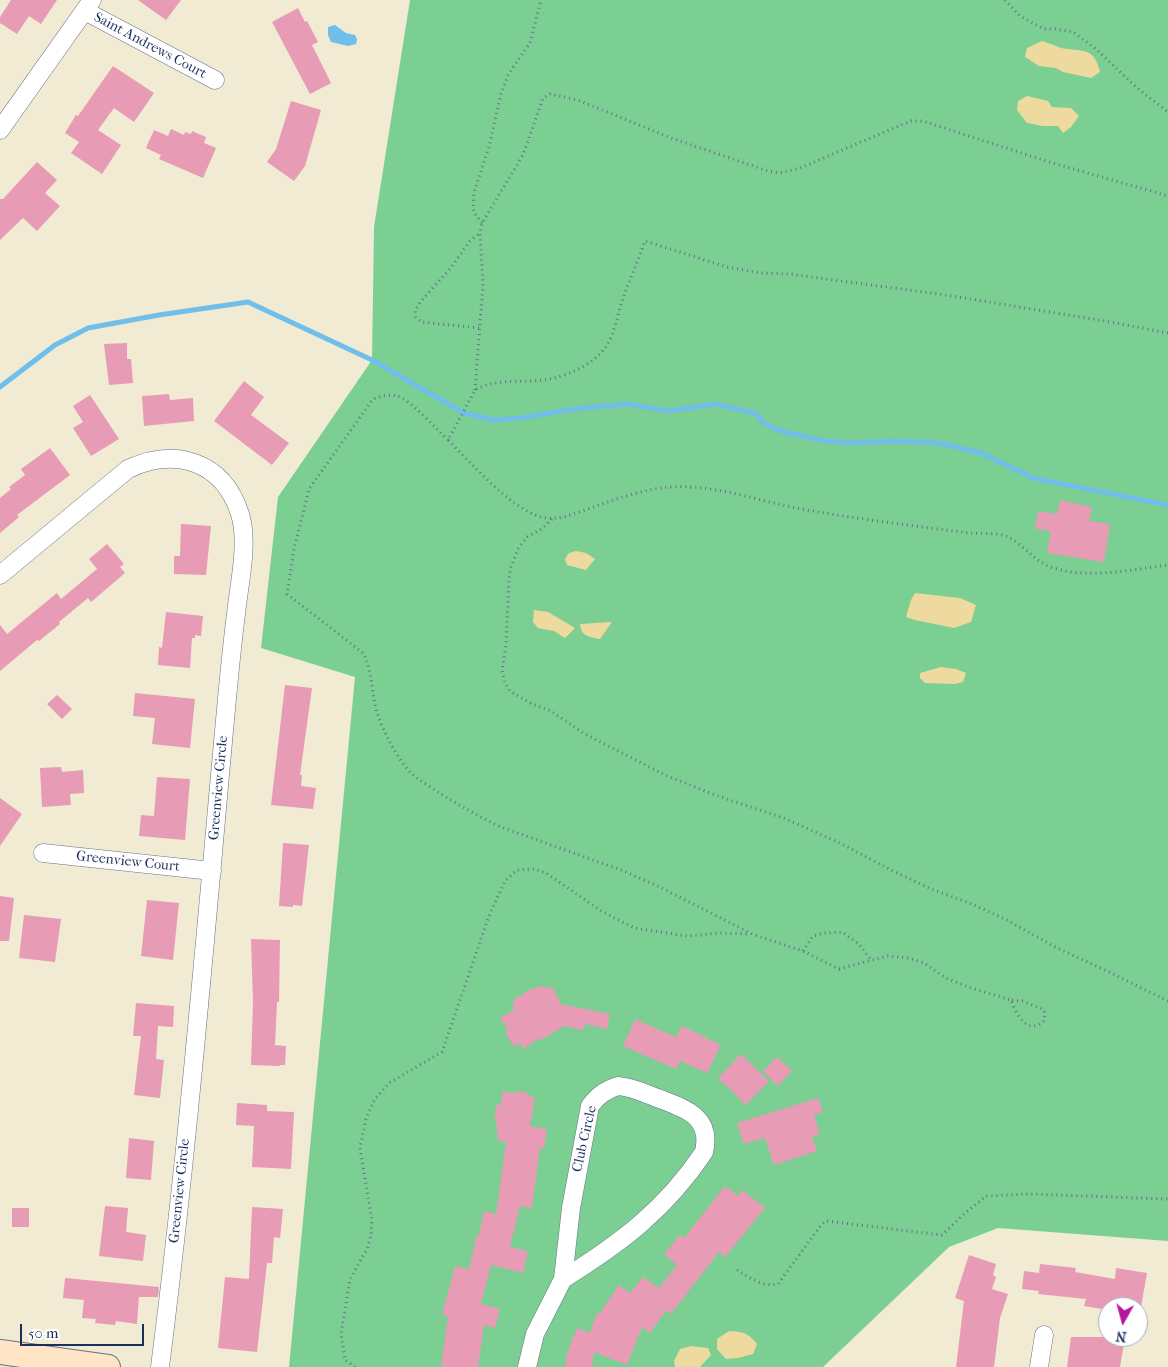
<!DOCTYPE html>
<style>
body{margin:0}
#map{position:relative;width:1168px;height:1367px;overflow:hidden;background:#f1ebd4;font-family:"IM FELL French Canon",serif}
canvas{display:block}
.north{position:absolute;left:1098px;top:1297px;width:50px;height:50px;box-sizing:border-box;background:#fff;border:1px solid #a4acbf;border-radius:50%;rotate:187deg;font-size:14px;font-weight:700;line-height:20px;text-align:center;color:#1b2f5e}
.north::after{content:'';display:block;margin:auto;width:18px;height:22px;background:#b5179e;clip-path:polygon(50% 0,100% 100%,50% 72%,0 100%)}
.scale{position:absolute;left:20px;top:1324px;width:124px;height:22px;box-sizing:border-box;border:2px solid #1b2f5e;border-top:0;padding-left:6px;font-size:15px;line-height:18px;white-space:nowrap;color:#1b2f5e;-webkit-text-stroke:4px #fff;paint-order:stroke}
</style>
<div id="map">
<canvas width="1168" height="1367"></canvas>
<div class="north">N</div>
<div class="scale">50 m</div>
</div>
<script>
const ctx = document.querySelector('canvas').getContext('2d');
ctx.lineJoin = 'round';
function fillPath(path, color) { ctx.fillStyle = color; ctx.fill(path, 'evenodd'); }
function strokePath(path, color, width, dash) { ctx.strokeStyle = color; ctx.lineWidth = width; ctx.lineCap = dash ? 'butt' : 'round'; ctx.setLineDash(dash || []); ctx.stroke(path); }
function drawText(font, color, halo, rows, align = 'center') {
  ctx.font = font + ' "IM FELL French Canon",serif'; ctx.lineWidth = 4; ctx.setLineDash([]); ctx.textBaseline = 'middle'; ctx.strokeStyle = halo; ctx.fillStyle = color; for (const [text, x, y, turn = 0] of rows) {
    ctx.save(); ctx.translate(x, y); ctx.rotate((+turn || 0) * Math.PI / 180); ctx.textAlign = isNaN(turn) ? turn : align; if (halo) ctx.strokeText(text, 0, 0); ctx.fillText(text, 0, 0); ctx.restore();
  }
}
const green = new Path2D(`
 M 410,0 L 1168,0 L 1168,1241 L 998,1228 L 949,1247 L 823,1367 L 289,1367 L 355,677 L 261,648 L 278,497 L 372,360 L 374,227 Z`);
const sand = new Path2D(`
 M 1042,41 C 1049,43 1055,46 1061,48 C 1082,52 1094,46 1100,72 L 1091,78 L 1063,72 L 1056,68 L 1039,66 L 1025,57 L 1027,48 Z
 M 1027,96 L 1048,101 L 1052,107 L 1071,108 L 1079,116 L 1071,127 L 1063,133 L 1058,126 L 1043,126 L 1027,123 L 1017,110 L 1018,101 Z
 M 576,551 L 586,553 L 595,559 L 586,570 L 567,565 L 565,559 L 569,553 Z
 M 915,593 L 960,598 L 976,605 L 971,622 L 954,628 L 915,620 L 906,617 L 911,600 Z
 M 534,610 L 548,612 L 575,628 L 565,638 L 554,631 L 538,628 L 533,622 Z
 M 612,622 L 600,639 C 589,637 581,636 580,624 Z
 M 941,667 L 956,669 L 966,673 L 963,682 L 955,684 L 925,683 L 920,678 L 920,673 Z
 M 729,1331 C 742,1332 748,1332 757,1344 L 753,1354 L 738,1358 L 726,1359 L 717,1349 L 717,1339 Z
 M 691,1346 L 708,1348 L 711,1355 L 700,1367 L 675,1367 L 674,1361 L 680,1349 Z`);
const water = new Path2D(`
 M 335,25 L 346,33 L 355,35 L 357,39 L 356,44 L 348,46 L 331,42 L 328,35 L 328,27 Z`);
const stream = new Path2D(`
 M 0,387 L 55,345 L 88,328 L 159,315 L 248,302 L 372,360 L 464,413 L 493,420 L 522,418 L 574,409 L 628,404 L 668,411 L 715,404 L 755,413 L 764,423 L 780,431 L 825,441 L 851,443 L 895,441 L 939,443 L 981,453 L 1033,478 L 1168,505`);
const building = new Path2D(`
 M 11,0 L 57,0 L 41,24 L 29,16 L 17,34 L 0,23 L 0,17 Z
 M 138,0 L 181,0 L 166,20 Z
 M 298,8 L 305,22 L 307,21 L 318,42 L 312,45 L 331,83 L 310,94 L 272,22 Z
 M 113,66 L 154,93 L 134,122 L 114,108 L 98,130 L 121,145 L 102,174 L 71,153 L 79,142 L 65,133 L 76,115 L 78,116 Z
 M 291,101 L 321,110 L 305,166 L 294,181 L 267,162 L 276,149 Z
 M 171,129 L 184,135 L 185,132 L 191,134 L 192,131 L 206,137 L 204,143 L 216,148 L 203,178 L 159,159 L 161,155 L 146,148 L 154,130 L 168,136 Z
 M 37,162 L 57,180 L 45,193 L 60,206 L 37,231 L 23,218 L 0,240 L 0,199 L 3,199 Z
 M 127,343 L 127,359 L 131,359 L 133,383 L 109,385 L 104,344 Z
 M 244,381 L 264,397 L 251,415 L 289,443 L 272,465 L 214,421 Z
 M 169,394 L 170,400 L 193,398 L 194,421 L 144,426 L 142,396 Z
 M 90,395 L 119,439 L 91,456 L 73,428 L 83,422 L 73,406 Z
 M 50,448 L 70,475 L 17,515 L 19,517 L 0,533 L 0,498 L 11,489 L 9,487 L 25,475 L 21,469 Z
 M 1060,500 L 1092,507 L 1089,521 L 1110,524 L 1104,562 L 1047,553 L 1051,531 L 1035,529 L 1038,511 L 1057,514 Z
 M 181,524 L 211,526 L 206,575 L 174,574 L 174,556 L 180,556 Z
 M 107,544 L 124,564 L 120,567 L 125,573 L 91,602 L 88,598 L 59,622 L 60,624 L 39,641 L 37,640 L 0,671 L 0,625 L 7,634 L 57,593 L 61,599 L 97,569 L 89,559 Z
 M 166,612 L 203,616 L 201,636 L 195,635 L 195,638 L 192,638 L 190,668 L 158,665 L 159,647 L 162,648 Z
 M 285,685 L 312,688 L 300,775 L 302,775 L 301,786 L 316,788 L 313,809 L 271,805 Z
 M 135,693 L 195,699 L 190,748 L 152,744 L 155,718 L 133,716 Z
 M 57,695 L 72,709 L 62,719 L 47,704 Z
 M 61,767 L 62,772 L 83,770 L 84,793 L 70,794 L 71,805 L 42,807 L 40,768 Z
 M 157,777 L 190,779 L 185,840 L 139,836 L 141,815 L 154,816 Z
 M 0,798 L 22,814 L 0,846 Z
 M 283,843 L 309,845 L 302,906 L 293,905 L 293,907 L 279,906 Z
 M 0,896 L 14,898 L 9,941 L 0,941 Z
 M 147,900 L 179,903 L 173,960 L 141,956 Z
 M 24,915 L 61,919 L 55,962 L 19,958 Z
 M 251,939 L 280,940 L 279,1002 L 277,1002 L 275,1045 L 286,1046 L 285,1065 L 280,1065 L 280,1066 L 251,1065 L 253,1002 Z
 M 539,986 L 553,988 L 561,1004 L 610,1014 L 607,1029 L 585,1024 L 584,1030 L 564,1026 L 541,1040 L 540,1038 L 523,1049 L 520,1043 L 514,1047 L 505,1032 L 508,1030 L 500,1018 L 514,1010 L 512,1007 L 515,1006 L 512,1001 L 534,987 L 535,989 Z
 M 136,1003 L 174,1006 L 173,1027 L 158,1026 L 156,1059 L 164,1060 L 160,1098 L 134,1095 L 141,1036 L 133,1036 Z
 M 635,1019 L 676,1037 L 682,1026 L 721,1045 L 707,1073 L 680,1061 L 676,1069 L 623,1046 Z
 M 741,1054 L 769,1081 L 746,1105 L 718,1078 Z
 M 777,1057 L 792,1071 L 778,1086 L 763,1071 Z
 M 503,1091 L 515,1094 L 515,1091 L 528,1093 L 527,1096 L 535,1097 L 530,1126 L 547,1129 L 544,1149 L 540,1148 L 532,1208 L 520,1206 L 510,1247 L 528,1251 L 523,1273 L 491,1265 L 481,1304 L 500,1309 L 495,1328 L 484,1325 L 478,1367 L 441,1367 L 448,1316 L 442,1315 L 455,1266 L 469,1269 L 477,1234 L 479,1235 L 484,1211 L 496,1214 L 506,1142 L 497,1140 L 498,1131 L 496,1131 L 497,1122 L 495,1122 L 496,1118 L 494,1118 L 497,1104 L 500,1105 Z
 M 818,1098 L 823,1112 L 814,1115 L 820,1134 L 812,1136 L 817,1151 L 774,1165 L 765,1138 L 744,1144 L 737,1123 Z
 M 237,1103 L 267,1105 L 267,1111 L 294,1112 L 291,1169 L 252,1167 L 254,1126 L 236,1125 Z
 M 129,1138 L 154,1141 L 151,1180 L 126,1178 Z
 M 725,1186 L 738,1196 L 742,1190 L 765,1208 L 725,1257 L 719,1252 L 671,1314 L 666,1310 L 650,1333 L 642,1327 L 627,1365 L 594,1352 L 592,1367 L 565,1367 L 567,1353 L 577,1328 L 590,1333 L 597,1313 L 599,1314 L 619,1285 L 630,1293 L 643,1277 L 659,1288 L 677,1265 L 664,1254 L 680,1235 L 684,1238 Z
 M 105,1206 L 128,1208 L 126,1232 L 146,1235 L 143,1261 L 99,1256 Z
 M 252,1207 L 283,1209 L 280,1238 L 274,1237 L 272,1263 L 267,1263 L 257,1352 L 218,1348 L 225,1277 L 249,1279 Z
 M 12,1208 L 29,1208 L 29,1227 L 12,1227 Z
 M 969,1255 L 996,1264 L 993,1275 L 996,1277 L 992,1289 L 1008,1294 L 1000,1318 L 994,1367 L 956,1367 L 964,1301 L 955,1298 Z
 M 1040,1264 L 1076,1268 L 1075,1272 L 1115,1279 L 1116,1268 L 1147,1273 L 1141,1307 L 1108,1307 L 1108,1310 L 1084,1306 L 1086,1299 L 1038,1294 L 1039,1291 L 1022,1289 L 1024,1271 L 1039,1273 Z
 M 65,1278 L 159,1287 L 158,1297 L 139,1297 L 137,1324 L 116,1321 L 115,1325 L 95,1323 L 96,1319 L 82,1318 L 84,1300 L 63,1298 Z
 M 1071,1337 L 1125,1337 L 1120,1367 L 1067,1367 Z`);
const path = new Path2D(`
 M 1005,0 L 1020,16 L 1044,29 L 1056,29 L 1073,32 L 1096,49 L 1136,87 L 1168,112
 M 482,223 L 475,214 L 473,208 L 474,192 L 489,147 L 501,94 L 509,73 L 530,43 L 541,0
 M 479,328 L 421,322 L 416,317 L 415,311 L 421,301 L 449,270 L 470,241 L 480,233
 M 1168,333 L 1111,322 L 946,295 L 789,274 L 760,273 L 727,267 L 645,241 C 638,261 629,281 622,301 C 618,314 614,334 607,345 C 596,363 570,375 550,379 C 526,384 497,377 475,390 L 448,440 C 471,463 510,508 541,517 C 549,519 556,518 564,517 C 599,506 634,490 670,487 C 715,484 757,501 801,509 C 857,519 914,526 970,533 C 982,534 997,532 1008,537 C 1024,545 1035,562 1053,568 C 1090,579 1130,570 1168,565
 M 475,390 L 483,284 L 480,233 L 482,223 L 523,155 L 543,98 L 550,94 L 578,100 L 671,138 L 768,171 L 780,173 L 800,168 L 894,128 L 911,121 L 923,121 L 1046,161 L 1168,196
 M 448,440 C 437,430 410,399 397,396 C 389,394 381,396 373,399 L 309,489 L 294,549 L 287,594 L 363,653 C 373,672 371,692 377,712 C 383,732 396,756 410,772 C 418,780 429,786 438,792 C 459,805 479,817 501,827 L 621,870 L 660,887 L 752,934 L 803,951 L 839,969 L 888,956 L 908,958 L 924,963 L 946,978 L 968,987 L 1011,1000 C 1016,1014 1028,1036 1044,1021 L 1045,1014 L 1043,1009 L 1022,1001 L 1011,1000
 M 552,519 L 543,528 L 527,537 L 518,549 L 511,567 L 509,579 L 506,645 L 502,671 L 505,683 L 510,691 L 532,704 L 551,711 L 583,733 L 665,775 L 715,795 L 786,819 L 842,844 L 887,868 L 931,889 L 967,902 L 1005,919 L 1057,948 L 1107,971 L 1168,1001
 M 803,951 L 813,936 L 825,933 L 842,932 L 859,944 L 871,960
 M 737,1270 C 750,1278 762,1287 778,1284 L 821,1225 L 826,1221 L 942,1235 L 964,1214 L 986,1196 L 1027,1194 L 1168,1199
 M 355,1367 L 345,1360 L 341,1334 L 350,1279 L 367,1249 L 371,1235 L 372,1221 L 360,1148 L 366,1118 L 375,1099 L 389,1083 L 442,1052 L 489,916 L 505,881 L 517,870 L 534,869 L 546,873 L 600,910 L 618,920 L 635,928 L 687,936 L 720,933 L 749,934`);
const street = new Path2D(`
 M 85,11 L 215,80
 M 0,130 L 92,0
 M 0,575 L 128,469 C 176,447 223,461 240,514 C 249,543 239,584 236,614 C 232,645 229,677 226,709 C 206,928 188,1148 160,1367
 M 43,853 L 212,871
 M 618,1086 C 633,1087 646,1094 660,1099 C 686,1109 712,1117 704,1152 C 666,1209 621,1243 563,1279 L 571,1208 L 590,1106 C 598,1095 606,1090 618,1086 Z
 M 527,1367 L 535,1334 L 563,1279
 M 1039,1367 L 1044,1335`);
const secondary = new Path2D(`
 M 0,1352 L 108,1367`);
const streetNames = [
 ["Saint Andrews Court",150,46,28],
 ["Greenview Circle",219,788,-85],
 ["Greenview Court",128,862,6],
 ["Club Circle",585,1139,-77],
 ["Greenview Circle",180,1191,-84]
];
fillPath(green, '#7bcf92');
fillPath(sand, '#eeda9e');
fillPath(water, '#70beea');
strokePath(stream, '#70beea', 5);
fillPath(building, '#e79bb5');
strokePath(street, '#667187', 19);
strokePath(secondary, '#667187', 26);
strokePath(path, '#667187', 3, [1, 4]);
strokePath(street, '#fff', 18);
strokePath(secondary, '#ffe4c6', 24);
drawText('14px', '#1b2f5e', '#fff', streetNames);
</script>
